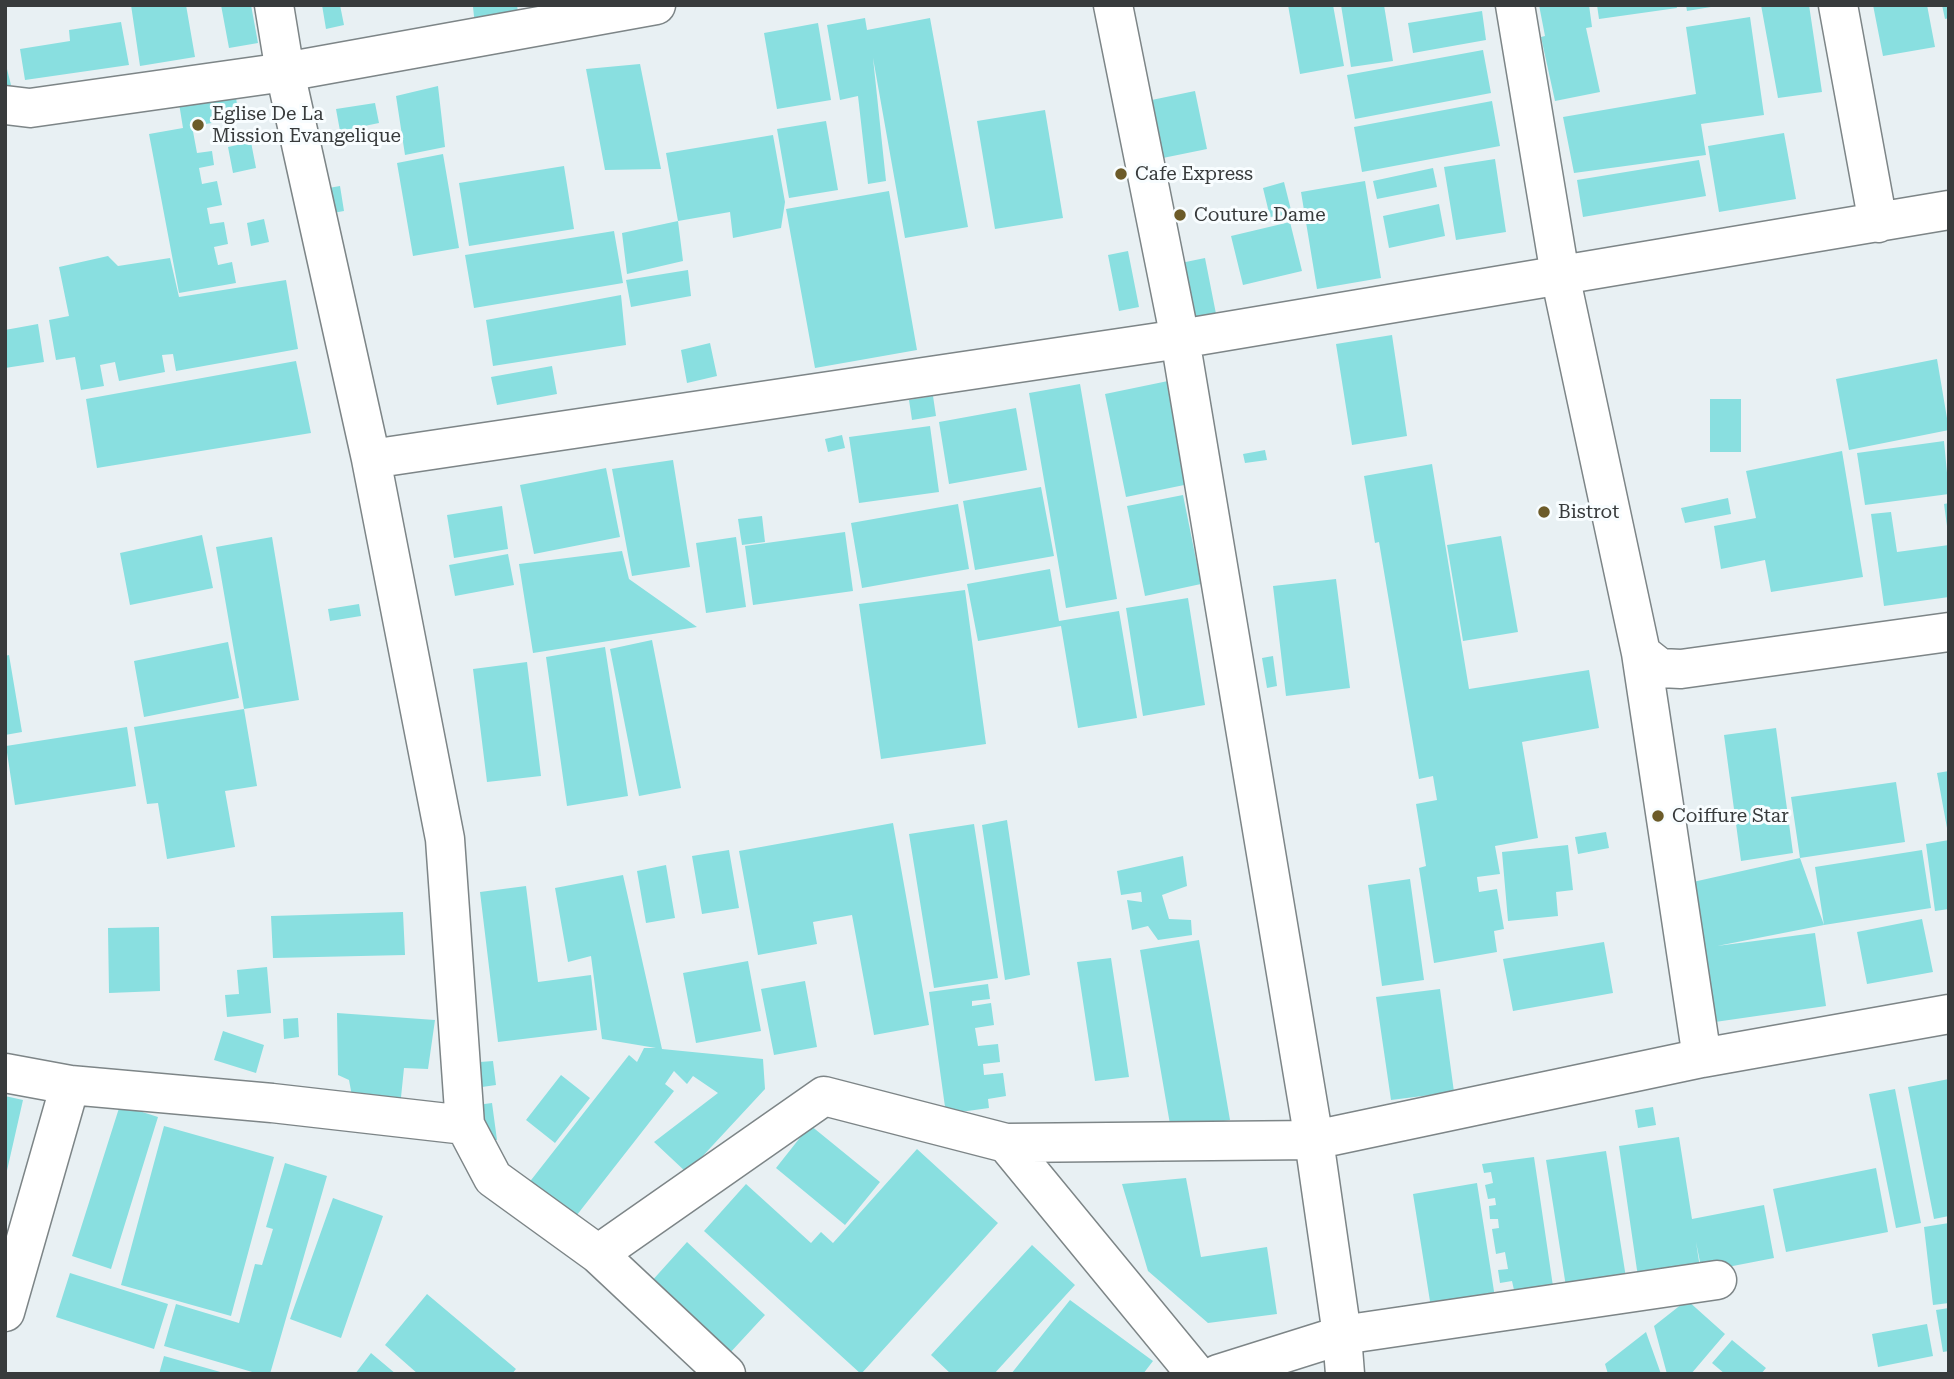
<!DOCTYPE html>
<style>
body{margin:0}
#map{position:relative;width:1954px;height:1379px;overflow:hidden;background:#e8f0f3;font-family:"Roboto Serif",serif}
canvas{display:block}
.frame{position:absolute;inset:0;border:7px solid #383b3c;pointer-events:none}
</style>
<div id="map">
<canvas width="1954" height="1379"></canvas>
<div class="frame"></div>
</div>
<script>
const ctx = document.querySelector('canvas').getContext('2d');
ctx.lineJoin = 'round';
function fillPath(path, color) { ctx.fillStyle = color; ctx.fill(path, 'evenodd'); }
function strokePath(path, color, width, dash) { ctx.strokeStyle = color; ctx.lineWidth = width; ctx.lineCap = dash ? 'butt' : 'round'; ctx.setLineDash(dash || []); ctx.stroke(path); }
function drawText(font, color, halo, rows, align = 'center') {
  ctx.font = font + ' "Roboto Serif",serif'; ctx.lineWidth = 6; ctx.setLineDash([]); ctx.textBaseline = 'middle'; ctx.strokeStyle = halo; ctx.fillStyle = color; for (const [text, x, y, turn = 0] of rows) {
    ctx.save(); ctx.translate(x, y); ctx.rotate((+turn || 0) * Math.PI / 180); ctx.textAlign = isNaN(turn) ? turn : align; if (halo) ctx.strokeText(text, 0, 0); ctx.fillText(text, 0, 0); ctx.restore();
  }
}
const building = new Path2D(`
 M 131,5 L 186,5 L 195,57 L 140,66 Z
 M 221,5 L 251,5 L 258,43 L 229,48 Z
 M 322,5 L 340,5 L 344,25 L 326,29 Z
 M 484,5 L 517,5 L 519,20 L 475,26 L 473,7 Z
 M 1288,5 L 1333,5 L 1344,66 L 1300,74 Z
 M 1341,5 L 1384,5 L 1393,61 L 1351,67 Z
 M 1539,5 L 1589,5 L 1592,27 L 1586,28 L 1600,92 L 1555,101 L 1541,37 L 1545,36 Z
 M 1597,5 L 1676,5 L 1677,8 L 1599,19 Z
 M 1686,5 L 1711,5 L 1711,7 L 1687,11 Z
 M 1761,5 L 1809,5 L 1822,92 L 1778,98 Z
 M 1873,5 L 1927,5 L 1935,47 L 1883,56 Z
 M 1942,5 L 1949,5 L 1949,18 L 1945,19 Z
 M 1482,11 L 1486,40 L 1413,53 L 1408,23 Z
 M 1750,17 L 1764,115 L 1701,124 L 1706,155 L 1574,173 L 1563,117 L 1696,94 L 1686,27 Z
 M 865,18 L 867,30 L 930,18 L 968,227 L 905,238 L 873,58 L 886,181 L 868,184 L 858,96 L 840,100 L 827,25 Z
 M 121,22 L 129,65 L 25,80 L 20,49 L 70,41 L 69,30 Z
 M 818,23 L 831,100 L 777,109 L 764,33 Z
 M 1483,50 L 1491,93 L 1355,119 L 1347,75 Z
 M 5,61 L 11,85 L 5,87 Z
 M 640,64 L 661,169 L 605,170 L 586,69 Z
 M 234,83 L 239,119 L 192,126 L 197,153 L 212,151 L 214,165 L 199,168 L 202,184 L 217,181 L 222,205 L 207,208 L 210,224 L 224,222 L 228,244 L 214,247 L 218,265 L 232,262 L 236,283 L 179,293 L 149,134 L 183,128 L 177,91 Z
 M 438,86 L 445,147 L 405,155 L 396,96 Z
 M 1195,91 L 1207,149 L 1153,160 L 1142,102 Z
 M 1492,101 L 1500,146 L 1362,172 L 1354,127 Z
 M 375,103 L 379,123 L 340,131 L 336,109 Z
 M 1045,110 L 1063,218 L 995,229 L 977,121 Z
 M 826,121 L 838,190 L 789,198 L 777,129 Z
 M 1784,133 L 1796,199 L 1719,212 L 1708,146 Z
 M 773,135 L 785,202 L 781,228 L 733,238 L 730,212 L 678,221 L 666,153 Z
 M 251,142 L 256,168 L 233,173 L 228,147 Z
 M 443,154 L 459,248 L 413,256 L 397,163 Z
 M 1495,159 L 1506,232 L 1456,240 L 1444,167 Z
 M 1699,160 L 1706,196 L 1583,217 L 1577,180 Z
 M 564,166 L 574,229 L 469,246 L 459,183 Z
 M 1433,168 L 1437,187 L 1377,199 L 1373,181 Z
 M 1365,181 L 1381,278 L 1317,289 L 1301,192 Z
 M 1284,182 L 1292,214 L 1270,217 L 1263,188 Z
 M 340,186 L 344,211 L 327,214 L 323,189 Z
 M 889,191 L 917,350 L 815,368 L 786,209 Z
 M 1439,204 L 1445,236 L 1389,248 L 1383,216 Z
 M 264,219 L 269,242 L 251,246 L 247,223 Z
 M 678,221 L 683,261 L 627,274 L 622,233 Z
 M 1290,222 L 1302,271 L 1243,285 L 1231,236 Z
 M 614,231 L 623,283 L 474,308 L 465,255 Z
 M 1128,251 L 1139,307 L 1119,311 L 1108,255 Z
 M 108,256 L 118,266 L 170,258 L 179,297 L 286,280 L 298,349 L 176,371 L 173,354 L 162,355 L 165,372 L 119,381 L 115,362 L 100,365 L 104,386 L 81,390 L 75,357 L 56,360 L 49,320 L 69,316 L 59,267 Z
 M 1205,258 L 1218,324 L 1189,330 L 1176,264 Z
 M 688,270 L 691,296 L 631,307 L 626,280 Z
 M 621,295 L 626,345 L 493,366 L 486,320 Z
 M 38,324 L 44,362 L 5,368 L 5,330 Z
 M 1392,335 L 1407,436 L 1352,445 L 1336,344 Z
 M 710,343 L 717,376 L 687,383 L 681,350 Z
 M 1937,359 L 1949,430 L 1849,450 L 1836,379 Z
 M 296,361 L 311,433 L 97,468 L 86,399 Z
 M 552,366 L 557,394 L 497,405 L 491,377 Z
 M 1168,381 L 1189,484 L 1126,497 L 1105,394 Z
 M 1080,384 L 1117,599 L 1066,608 L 1029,393 Z
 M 933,396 L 936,416 L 912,420 L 909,400 Z
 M 1710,399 L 1741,399 L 1741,452 L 1710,452 Z
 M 1016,408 L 1027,470 L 949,484 L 939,422 Z
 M 930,426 L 939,492 L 859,503 L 849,437 Z
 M 842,435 L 845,448 L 828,452 L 825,439 Z
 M 1944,441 L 1949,494 L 1865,505 L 1857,453 Z
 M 1265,450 L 1267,460 L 1245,463 L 1243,454 Z
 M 1842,451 L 1863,577 L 1771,592 L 1765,560 L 1721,569 L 1714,526 L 1756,518 L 1746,471 Z
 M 673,460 L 690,567 L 632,576 L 612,469 Z
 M 1432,464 L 1469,689 L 1589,670 L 1599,728 L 1522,742 L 1538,838 L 1495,846 L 1500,874 L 1477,877 L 1479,892 L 1497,889 L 1504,929 L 1494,931 L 1497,952 L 1434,963 L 1419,868 L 1426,866 L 1416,804 L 1437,800 L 1433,776 L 1419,779 L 1379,542 L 1375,543 L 1364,476 Z
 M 606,468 L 620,537 L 534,554 L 520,485 Z
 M 1041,487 L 1054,556 L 975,570 L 963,501 Z
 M 1183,495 L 1201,584 L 1145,596 L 1127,506 Z
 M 1728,498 L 1731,514 L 1685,523 L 1681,508 Z
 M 1949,503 L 1949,526 L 1947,526 L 1944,504 Z
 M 958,504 L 969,569 L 862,588 L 851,523 Z
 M 502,506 L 508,549 L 454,558 L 447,515 Z
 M 1891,512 L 1897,552 L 1949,545 L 1949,597 L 1884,606 L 1871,514 Z
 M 762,516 L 765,542 L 742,545 L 738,519 Z
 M 845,532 L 853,591 L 753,605 L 745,546 Z
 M 202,535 L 213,588 L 130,605 L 120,553 Z
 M 1501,536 L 1518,632 L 1463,641 L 1447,545 Z
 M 272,537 L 299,700 L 244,709 L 216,547 Z
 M 736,537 L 746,607 L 706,613 L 696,543 Z
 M 622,551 L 629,579 L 697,627 L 533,653 L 519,564 Z
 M 508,554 L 514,585 L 455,596 L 449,565 Z
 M 1050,569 L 1059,621 L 1119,611 L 1137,718 L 1078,728 L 1061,626 L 978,641 L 967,584 Z
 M 1336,579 L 1350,688 L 1286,696 L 1273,586 Z
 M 965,590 L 986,744 L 881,759 L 859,604 Z
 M 1188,598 L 1205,705 L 1143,716 L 1126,608 Z
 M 359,604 L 361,616 L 330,621 L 328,609 Z
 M 652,640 L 681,788 L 639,796 L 610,649 Z
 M 228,642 L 239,698 L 144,717 L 134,661 Z
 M 605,647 L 628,796 L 567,806 L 546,657 Z
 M 9,655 L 22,732 L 5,735 L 5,656 Z
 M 1273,656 L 1277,686 L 1267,688 L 1262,658 Z
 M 527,662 L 541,776 L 487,782 L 473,669 Z
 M 244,709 L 257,786 L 225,791 L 235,847 L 167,859 L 158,803 L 147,804 L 134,727 Z
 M 127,727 L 136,786 L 15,805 L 6,746 Z
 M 1776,728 L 1793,853 L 1741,861 L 1724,735 Z
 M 1949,771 L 1949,828 L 1947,828 L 1937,773 Z
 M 1896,782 L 1905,842 L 1800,858 L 1791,797 Z
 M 1007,820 L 1030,975 L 1005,980 L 982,825 Z
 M 893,823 L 929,1025 L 874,1035 L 852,915 L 813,922 L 817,944 L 758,955 L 739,851 Z
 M 974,824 L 998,978 L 934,988 L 909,834 Z
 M 1606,832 L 1609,848 L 1578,854 L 1575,837 Z
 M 1949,840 L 1949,909 L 1935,911 L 1926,844 Z
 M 1568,845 L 1573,890 L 1556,892 L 1558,916 L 1508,921 L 1502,852 Z
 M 729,850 L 739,908 L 702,914 L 692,856 Z
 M 1922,850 L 1931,908 L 1824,925 L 1717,946 L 1815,933 L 1826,1006 L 1715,1022 L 1693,882 L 1800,858 L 1824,925 L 1815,867 Z
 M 1183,856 L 1187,886 L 1162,895 L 1169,919 L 1191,920 L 1192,935 L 1158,940 L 1148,926 L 1132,930 L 1127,900 L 1142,902 L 1141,892 L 1121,895 L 1117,871 Z
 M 666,865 L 675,918 L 646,923 L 637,871 Z
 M 623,875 L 662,1049 L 763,1059 L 765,1089 L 687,1173 L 654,1142 L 718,1093 L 693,1076 L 687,1084 L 674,1071 L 665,1084 L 674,1091 L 573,1220 L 528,1184 L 629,1055 L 637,1062 L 644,1048 L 656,1048 L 602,1039 L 591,956 L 568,962 L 555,888 Z
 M 1410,879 L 1424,980 L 1382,986 L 1368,885 Z
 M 526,886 L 538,982 L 591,975 L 597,1030 L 498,1042 L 480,892 Z
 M 403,912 L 405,955 L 273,958 L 271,916 Z
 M 1922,919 L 1933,972 L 1867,984 L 1857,932 Z
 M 159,927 L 160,991 L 109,993 L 108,928 Z
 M 1199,940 L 1230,1120 L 1171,1130 L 1140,950 Z
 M 1604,942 L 1613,993 L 1513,1011 L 1503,959 Z
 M 1111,958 L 1129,1077 L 1095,1081 L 1077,962 Z
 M 748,961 L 761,1031 L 696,1043 L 683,973 Z
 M 267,967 L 271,1013 L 227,1017 L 225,995 L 239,994 L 237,970 Z
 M 805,981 L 817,1047 L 774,1055 L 761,989 Z
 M 988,984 L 990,999 L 972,1001 L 972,1006 L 991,1003 L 994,1025 L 975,1028 L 978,1046 L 998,1044 L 1000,1062 L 983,1064 L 984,1075 L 1003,1073 L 1006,1096 L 988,1099 L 989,1108 L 946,1114 L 929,992 Z
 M 1440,989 L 1454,1092 L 1391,1100 L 1376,997 Z
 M 337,1013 L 435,1020 L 428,1069 L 404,1068 L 400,1107 L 352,1096 L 349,1080 L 338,1075 Z
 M 298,1018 L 299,1037 L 284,1039 L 283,1019 Z
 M 223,1031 L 264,1045 L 256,1073 L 214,1060 Z
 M 493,1061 L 496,1085 L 482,1087 L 480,1062 Z
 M 561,1075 L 590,1098 L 555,1143 L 526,1120 Z
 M 1949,1079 L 1949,1216 L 1934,1219 L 1908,1087 Z
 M 1895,1089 L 1921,1223 L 1896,1228 L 1869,1094 Z
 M 5,1096 L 23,1100 L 6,1175 L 5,1175 Z
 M 492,1103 L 497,1140 L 482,1142 L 477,1105 Z
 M 120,1105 L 158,1117 L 111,1269 L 72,1256 Z
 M 1653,1107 L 1656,1125 L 1638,1128 L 1635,1110 Z
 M 810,1125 L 880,1182 L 845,1225 L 776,1168 Z
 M 164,1126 L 274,1157 L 231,1316 L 121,1285 Z
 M 1679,1137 L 1692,1219 L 1764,1205 L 1774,1258 L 1702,1272 L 1696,1242 L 1700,1268 L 1638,1277 L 1619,1146 Z
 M 917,1149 L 998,1223 L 861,1374 L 704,1231 L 746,1184 L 811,1243 L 821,1232 L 833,1243 Z
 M 1606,1151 L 1627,1284 L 1567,1293 L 1546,1160 Z
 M 1534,1157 L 1555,1300 L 1503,1307 L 1501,1292 L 1514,1290 L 1512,1281 L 1500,1283 L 1498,1270 L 1508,1269 L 1505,1252 L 1496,1254 L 1492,1229 L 1499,1228 L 1498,1219 L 1490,1219 L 1489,1206 L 1496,1205 L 1495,1198 L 1488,1199 L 1485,1185 L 1493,1183 L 1491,1172 L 1484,1173 L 1482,1164 Z
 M 285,1163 L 327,1176 L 270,1374 L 259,1374 L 164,1346 L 176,1304 L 239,1323 L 255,1264 L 262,1265 L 273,1229 L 266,1227 Z
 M 1876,1168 L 1888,1232 L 1786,1252 L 1773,1189 Z
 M 1186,1178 L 1201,1257 L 1267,1247 L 1277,1314 L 1208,1323 L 1148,1271 L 1122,1184 Z
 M 1477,1183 L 1496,1304 L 1432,1314 L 1413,1194 Z
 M 333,1198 L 383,1216 L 341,1338 L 290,1319 Z
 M 1949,1223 L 1949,1303 L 1933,1305 L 1924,1227 Z
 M 687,1242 L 765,1315 L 728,1355 L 650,1283 Z
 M 1032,1245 L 1075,1285 L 994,1374 L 951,1374 L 931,1355 Z
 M 70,1273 L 168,1304 L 154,1349 L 56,1317 Z
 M 427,1294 L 516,1369 L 512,1374 L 418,1374 L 385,1345 Z
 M 1070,1300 L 1153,1361 L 1143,1374 L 1011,1374 Z
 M 1687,1300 L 1725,1334 L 1691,1374 L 1667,1374 L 1654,1326 Z
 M 1949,1308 L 1949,1351 L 1943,1352 L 1936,1310 Z
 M 1927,1324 L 1933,1356 L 1878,1367 L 1872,1334 Z
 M 1646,1332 L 1661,1374 L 1608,1374 L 1605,1364 Z
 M 1732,1340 L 1766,1368 L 1761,1374 L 1725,1374 L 1712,1363 Z
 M 371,1353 L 396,1374 L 355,1374 Z
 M 164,1356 L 224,1373 L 224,1374 L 159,1374 Z`);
const minor = new Path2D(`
 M 274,5 L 285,72 L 371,459 L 445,839 L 465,1125 L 493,1178 L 598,1254 L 726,1374
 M 1113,5 L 1180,339 L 1314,1140 L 1342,1335 L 1345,1374
 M 1515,5 L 1560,275 L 1641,653 L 1702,1058
 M 1838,5 L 1878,223
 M 5,105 L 30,108 L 285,72 L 656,5
 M 371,459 L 1180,339 L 1949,210
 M 1641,653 L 1660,668 L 1681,669 L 1949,632
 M 5,1073 L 70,1085 L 272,1103 L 465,1125
 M 1006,1143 L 1196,1374
 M 598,1254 L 824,1096 L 1006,1143 L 1314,1140 L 1702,1058 L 1949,1014
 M 5,1312 L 70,1085
 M 1218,1374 L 1342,1335 L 1717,1280`);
const markers = [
 [198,125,7,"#6c5b29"],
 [1121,174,7,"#6c5b29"],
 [1180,215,7,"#6c5b29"],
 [1544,512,7,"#6c5b29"],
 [1658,816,7,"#6c5b29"]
];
const poiNames = [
 ["Eglise De La",212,114],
 ["Mission Evangelique",212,136],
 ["Cafe Express",1135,174],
 ["Couture Dame",1194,215],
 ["Bistrot",1558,512],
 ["Coiffure Star",1672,816]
];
fillPath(building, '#89dfe0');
strokePath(minor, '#7d8587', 41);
strokePath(minor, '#fff', 38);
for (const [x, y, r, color] of markers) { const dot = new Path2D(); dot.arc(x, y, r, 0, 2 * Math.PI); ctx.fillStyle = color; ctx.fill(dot); strokePath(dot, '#f8fdff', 2.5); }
drawText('19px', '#383b3c', '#f8fdff', poiNames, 'left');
</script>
